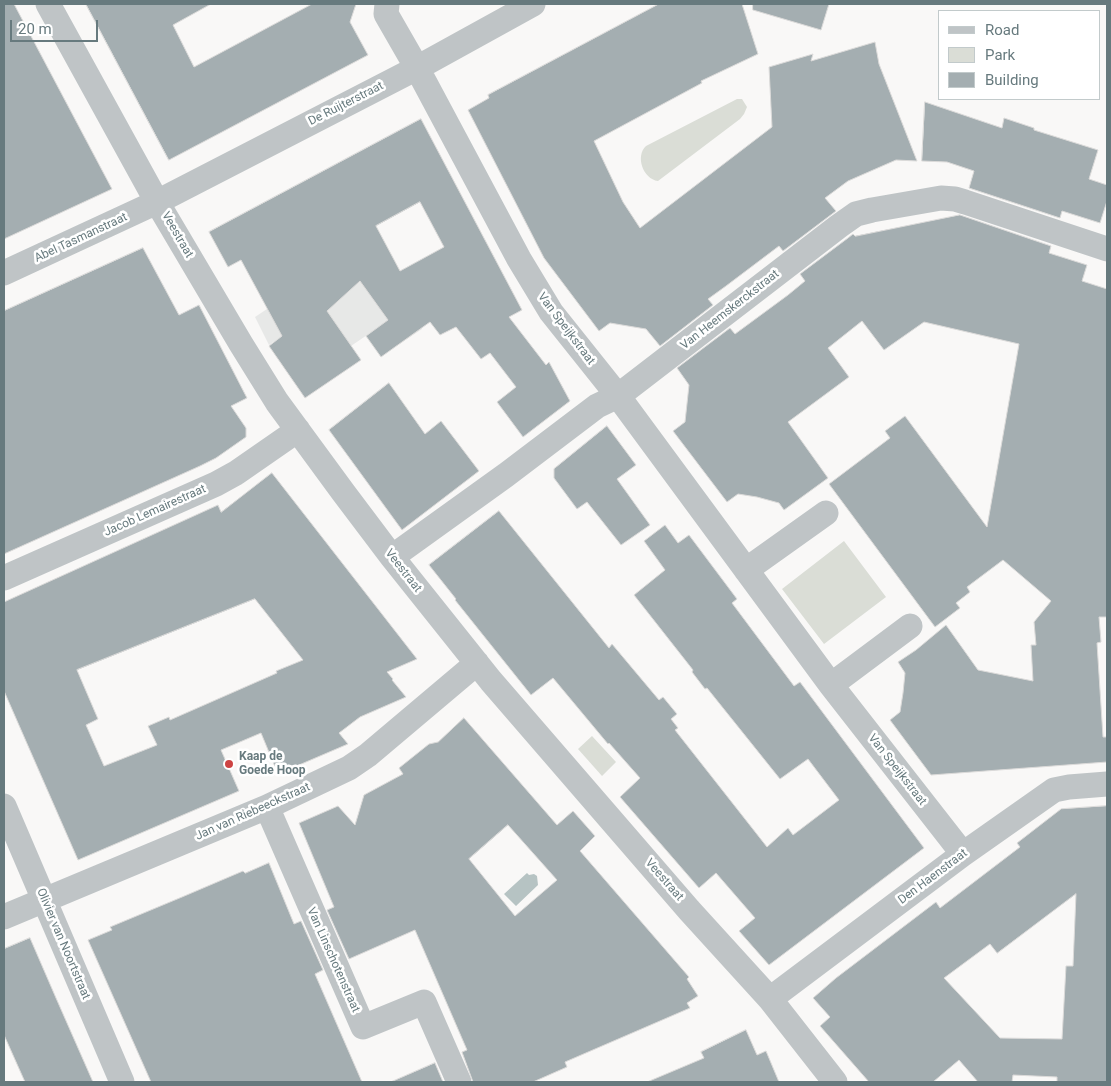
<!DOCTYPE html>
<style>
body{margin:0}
#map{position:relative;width:1111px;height:1086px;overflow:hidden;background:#f9f8f7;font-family:Roboto,sans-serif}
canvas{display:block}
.frame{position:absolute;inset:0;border:5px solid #677a7e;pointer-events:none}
.legend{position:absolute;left:938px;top:10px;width:162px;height:90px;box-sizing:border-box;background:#fff;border:1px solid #c2cacb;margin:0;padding:6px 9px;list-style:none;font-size:15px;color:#677a7e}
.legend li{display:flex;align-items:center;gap:10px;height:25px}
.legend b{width:25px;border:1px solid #c2cacb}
.scale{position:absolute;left:10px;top:20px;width:88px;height:22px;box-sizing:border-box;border:2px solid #677a7e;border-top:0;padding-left:6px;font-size:15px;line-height:18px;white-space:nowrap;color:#677a7e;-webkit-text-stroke:4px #fff;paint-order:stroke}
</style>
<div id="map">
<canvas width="1111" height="1086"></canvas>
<div class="frame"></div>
<ul class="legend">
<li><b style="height:6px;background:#bfc4c6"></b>Road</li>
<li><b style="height:14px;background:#daddd6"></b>Park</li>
<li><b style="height:14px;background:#a4aeb1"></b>Building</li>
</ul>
<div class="scale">20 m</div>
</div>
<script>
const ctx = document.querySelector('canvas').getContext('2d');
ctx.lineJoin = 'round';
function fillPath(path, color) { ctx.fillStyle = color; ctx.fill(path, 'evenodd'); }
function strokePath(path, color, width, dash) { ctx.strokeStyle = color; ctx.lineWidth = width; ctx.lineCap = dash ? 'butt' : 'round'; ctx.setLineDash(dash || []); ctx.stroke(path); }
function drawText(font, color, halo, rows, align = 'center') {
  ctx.font = font + ' Roboto,sans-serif'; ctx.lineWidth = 5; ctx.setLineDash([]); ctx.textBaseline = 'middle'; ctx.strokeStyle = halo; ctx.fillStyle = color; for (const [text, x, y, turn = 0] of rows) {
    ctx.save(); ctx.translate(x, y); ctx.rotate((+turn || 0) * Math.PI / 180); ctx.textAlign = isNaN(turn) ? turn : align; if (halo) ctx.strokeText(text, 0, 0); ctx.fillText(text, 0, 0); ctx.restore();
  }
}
const built = new Path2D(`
 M 358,242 L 422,329 L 398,345 L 373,331 L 348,348 L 284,332 L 282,336 L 269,345 L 255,317 L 318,275 Z`);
const green = new Path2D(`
 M 737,99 L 742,99 L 747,107 L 744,114 L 740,119 L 658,181 C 643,179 635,156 646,146 Z
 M 844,541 L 886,597 L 824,644 L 782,589 Z
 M 592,736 L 616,762 L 602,776 L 578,749 Z`);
const water = new Path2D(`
 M 527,873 L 529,875 L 534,874 L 537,876 L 538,885 L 516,906 L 504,894 Z`);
const building = new Path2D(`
 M 4,4 L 14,4 L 112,189 L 4,239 Z
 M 86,4 L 211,4 L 173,25 L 194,67 L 312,4 L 356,4 L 350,22 L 368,55 L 169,160 Z
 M 659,4 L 742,4 L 758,54 L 701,81 L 702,83 L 594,141 L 623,202 L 640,228 L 772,127 L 769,67 L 813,54 L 811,61 L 875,42 L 879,64 L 917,161 L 896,160 L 848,181 L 825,198 L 836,211 L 783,251 L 779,246 L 726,286 L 708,299 L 713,305 L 660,346 L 646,329 L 610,323 L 599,331 L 544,258 L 468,110 L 489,98 L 488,95 Z
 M 753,4 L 829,4 L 821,30 L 753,10 Z
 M 925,102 L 1002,128 L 1004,118 L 1034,128 L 1034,130 L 1098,150 L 1089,179 L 1107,185 L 1107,201 L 1100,223 L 1062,211 L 1060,218 L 969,188 L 974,171 L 947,162 L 922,161 Z
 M 421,119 L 522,310 L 509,317 L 546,365 L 549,362 L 570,401 L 523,437 L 497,402 L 516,387 L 490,353 L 481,359 L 456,327 L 440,335 L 430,322 L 381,357 L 366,336 L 388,320 L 360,281 L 327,311 L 361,360 L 305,398 L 269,346 L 282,336 L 241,260 L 228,267 L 209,232 ZM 420,202 L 444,247 L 400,271 L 376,226 Z
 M 960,215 L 1051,246 L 1049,253 L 1087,265 L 1082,281 L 1107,289 L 1107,617 L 1099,617 L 1101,642 L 1097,643 L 1103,737 L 1107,737 L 1107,762 L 931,775 L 890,720 L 900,712 L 903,693 L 905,673 L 898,662 L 916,650 L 946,625 L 978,670 L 1033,681 L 1031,645 L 1036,645 L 1034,622 L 1051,601 L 1003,560 L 967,587 L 970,592 L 956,603 L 960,608 L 935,627 L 829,484 L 890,438 L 885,431 L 905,416 L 987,527 L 1019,344 L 924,322 L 884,350 L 862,321 L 828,348 L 849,377 L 788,422 L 828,478 L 784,510 L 779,503 L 757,497 L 738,494 L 727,502 L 673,431 L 685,422 L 689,385 L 677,368 L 730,328 L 735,334 L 788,295 L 805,281 L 800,274 L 848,238 L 853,234 L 855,236 Z
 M 143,248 L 179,315 L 199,305 L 247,398 L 231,406 L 246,428 L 246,437 L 216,458 L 200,466 L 4,554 L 4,311 Z
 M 389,383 L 425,434 L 441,421 L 479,471 L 402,530 L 329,430 Z
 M 607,426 L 636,465 L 617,479 L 650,525 L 621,545 L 587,502 L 577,509 L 554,478 L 554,469 Z
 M 272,473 L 417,659 L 387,672 L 393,679 L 392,680 L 406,697 L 360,717 L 339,733 L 348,744 L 278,774 L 261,733 L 221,750 L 239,791 L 78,860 L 4,691 L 4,602 L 218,505 L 221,512 ZM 255,599 L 303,660 L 276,671 L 277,673 L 170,720 L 169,717 L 148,726 L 157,745 L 104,766 L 86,725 L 98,719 L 77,670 Z
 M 499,511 L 609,648 L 612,644 L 659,700 L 663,697 L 677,714 L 671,719 L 678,728 L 675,730 L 767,847 L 788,828 L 793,835 L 839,800 L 808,759 L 780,779 L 707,688 L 705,689 L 692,672 L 693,670 L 634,595 L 665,570 L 644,541 L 665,525 L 678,543 L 689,535 L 737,599 L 732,603 L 794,686 L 800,682 L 924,848 L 769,965 L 739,931 L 755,918 L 716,873 L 699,888 L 620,797 L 640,778 L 609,743 L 608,744 L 553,678 L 531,695 L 455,600 L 456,599 L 429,565 Z
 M 464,718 L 557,825 L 573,811 L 595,836 L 580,851 L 689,977 L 687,979 L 698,996 L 687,1003 L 690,1008 L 565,1062 L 567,1067 L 533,1082 L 473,1082 L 462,1052 L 467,1050 L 415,930 L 349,959 L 327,910 L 334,907 L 299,823 L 338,806 L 355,825 L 364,795 L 403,774 L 399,768 L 429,744 L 438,742 ZM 508,825 L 557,880 L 515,916 L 469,859 Z
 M 1107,806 L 1107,1082 L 1057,1082 L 1057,1077 L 1013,1075 L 1012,1082 L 978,1082 L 959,1060 L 933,1082 L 869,1082 L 820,1026 L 830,1017 L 813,998 L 836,978 L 936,902 L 940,908 L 1020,847 L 1017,843 L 1061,809 ZM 1076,894 L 1073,966 L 1066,966 L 1062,1039 L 1000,1038 L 944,978 L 990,944 L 997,953 Z
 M 269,863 L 294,924 L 301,921 L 323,970 L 315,974 L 362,1082 L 151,1082 L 88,940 L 112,930 L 110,927 L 182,897 L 243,871 L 245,873 Z
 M 30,938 L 56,998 L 93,1082 L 25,1082 L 4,1035 L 4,949 Z
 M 746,1030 L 757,1055 L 766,1051 L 779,1082 L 647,1082 L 704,1058 L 701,1052 Z
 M 435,1063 L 443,1082 L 391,1082 Z`);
const street = new Path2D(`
 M 48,4 L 157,202 L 241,344 L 277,402 L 343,492 L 392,557 L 491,681 L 689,910 L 770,999 L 835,1082
 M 387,4 L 386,14 L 390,21 L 417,68 L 519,259 L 551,312 L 618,396 L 831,685 L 963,854
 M 4,273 L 157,202 L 417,68 L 533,4
 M 392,557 L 506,475 L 597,406 L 618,396 L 839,226 L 856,214 L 872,210 L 941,198 L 955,199 L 965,202 L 1107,249
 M 746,570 L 826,513
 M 4,578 L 216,484 L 236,473 L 298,430
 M 831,685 L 910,626
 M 4,806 L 122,1082
 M 267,807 L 363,1027 L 424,1002 L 459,1082
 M 4,917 L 267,807 L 349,768 L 368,755 L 477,663
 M 770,999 L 963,854 L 1054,790 L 1069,787 L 1107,784`);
const markers = [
 [229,764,5,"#cd4343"]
];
const streetNames = [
 ["De Ruijterstraat",346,104,-27],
 ["Veestraat",177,235,60],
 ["Abel Tasmanstraat",81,238,-25],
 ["Van Heemskerckstraat",730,310,-38],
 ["Van Speijkstraat",566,329,53],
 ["Jacob Lemairestraat",155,511,-24],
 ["Veestraat",403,571,52],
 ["Van Speijkstraat",897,770,52],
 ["Jan van Riebeeckstraat",253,812,-24],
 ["Den Haenstraat",933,877,-37],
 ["Veestraat",664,880,49],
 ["Olivier van Noortstraat",63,944,67],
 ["Van Linschotenstraat",333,960,66]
];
const poiNames = [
 ["Kaap de",239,757],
 ["Goede Hoop",239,771]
];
fillPath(built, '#e7e8e7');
fillPath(green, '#daddd6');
fillPath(water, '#b6c3c3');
fillPath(building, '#a4aeb1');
strokePath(building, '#dbdad9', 1);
strokePath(street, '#bfc4c6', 25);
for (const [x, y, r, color] of markers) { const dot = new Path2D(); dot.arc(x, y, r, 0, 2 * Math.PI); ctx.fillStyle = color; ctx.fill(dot); strokePath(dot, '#fff', 2); }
drawText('12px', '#677a7e', '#fff', streetNames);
drawText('bold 12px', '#677a7e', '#fff', poiNames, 'left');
</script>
